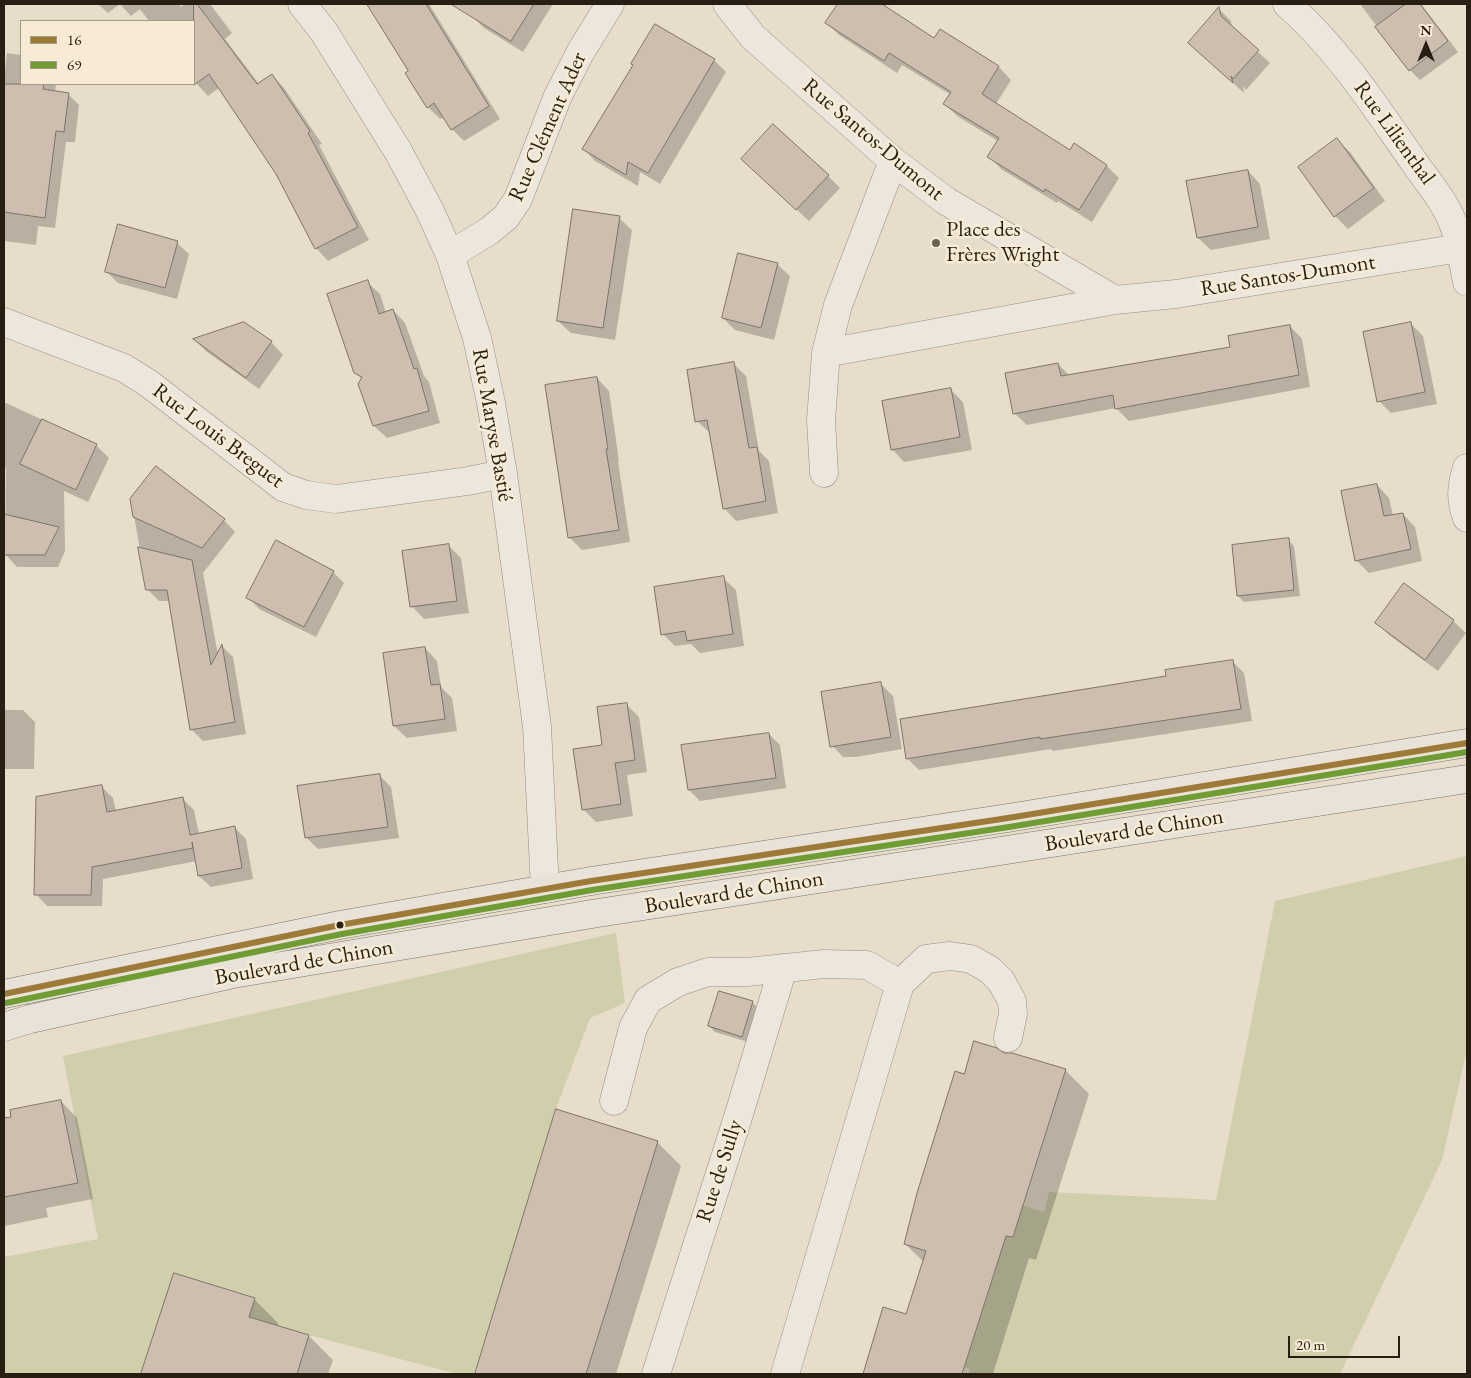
<!DOCTYPE html>
<meta charset="utf-8">
<style>
body{margin:0}
#map{position:relative;width:1471px;height:1378px;overflow:hidden;background:#e8ddcb;font-family:"EB Garamond",serif}
canvas{display:block}
.frame{position:absolute;inset:0;border:5px solid #281f12;pointer-events:none}
.legend{position:absolute;left:20px;top:20px;width:175px;height:65px;box-sizing:border-box;background:#f8ebd5;border:1px solid #a59987;margin:0;padding:6px 9px;list-style:none;font-size:15px;color:#281f12}
.legend li{display:flex;align-items:center;gap:10px;height:25px}
.legend b{width:25px;border:1px solid #a59987}
.north{position:absolute;left:1401px;top:20px;width:50px;height:50px;-webkit-text-stroke:4px #f8ebd5;paint-order:stroke;rotate:0deg;font-size:14px;font-weight:700;line-height:20px;text-align:center;color:#281f12}
.north::after{content:'';display:block;margin:auto;width:18px;height:22px;background:#281f12;clip-path:polygon(50% 0,100% 100%,50% 72%,0 100%)}
.scale{position:absolute;left:1288px;top:1336px;width:112px;height:22px;box-sizing:border-box;border:2px solid #281f12;border-top:0;padding-left:6px;font-size:15px;line-height:18px;white-space:nowrap;color:#281f12;-webkit-text-stroke:4px #f8ebd5;paint-order:stroke}
</style>
<div id="map">
<canvas width="1471" height="1378"></canvas>
<div class="frame"></div>
<ul class="legend">
<li><b style="height:6px;background:#9e7a38"></b>16</li>
<li><b style="height:6px;background:#709c34"></b>69</li>
</ul>
<div class="north">N</div>
<div class="scale">20 m</div>
</div>
<script>
const ctx = document.querySelector('canvas').getContext('2d');
ctx.lineJoin = 'round';
function fillPath(path, color) { ctx.fillStyle = color; ctx.fill(path, 'evenodd'); }
function strokePath(path, color, width, dash) { ctx.strokeStyle = color; ctx.lineWidth = width; ctx.lineCap = dash ? 'butt' : 'round'; ctx.setLineDash(dash || []); ctx.stroke(path); }
function drawText(font, color, halo, rows, align = 'center') {
  ctx.font = font + ' "EB Garamond",serif'; ctx.lineWidth = 5; ctx.setLineDash([]); ctx.textBaseline = 'middle'; ctx.strokeStyle = halo; ctx.fillStyle = color; for (const [text, x, y, turn = 0] of rows) {
    ctx.save(); ctx.translate(x, y); ctx.rotate((+turn || 0) * Math.PI / 180); ctx.textAlign = isNaN(turn) ? turn : align; if (halo) ctx.strokeText(text, 0, 0); ctx.fillText(text, 0, 0); ctx.restore();
  }
}
const green = new Path2D(`
 M 1467,856 L 1467,1049 L 1442,1160 L 1340,1374 L 969,1374 L 970,1369 L 964,1367 L 1006,1236 L 1013,1237 L 1022,1205 L 1044,1212 L 1049,1192 L 1216,1200 L 1275,901 Z
 M 616,933 L 625,1003 L 590,1018 L 556,1109 L 475,1374 L 457,1374 L 309,1335 L 249,1317 L 255,1298 L 175,1273 L 141,1374 L 4,1374 L 4,1257 L 98,1239 L 63,1056 Z`);
const shadow = new Path2D(`
 M 98,4 L 179,4 L 181,7 L 185,4 L 210,4 L 232,33 L 225,39 L 259,84 L 272,75 L 284,88 L 322,144 L 319,145 L 369,240 L 328,261 L 316,248 L 277,174 L 219,88 L 208,96 L 194,81 L 194,21 L 149,21 L 140,9 L 131,16 L 120,4 L 108,13 Z
 M 369,4 L 429,4 L 500,119 L 464,141 L 452,129 L 444,117 L 440,119 L 428,107 L 410,72 Z
 M 480,4 L 553,4 L 523,52 L 484,28 L 472,16 Z
 M 840,4 L 879,4 L 935,40 L 940,31 L 999,67 L 1011,80 L 996,104 L 1071,152 L 1074,145 L 1107,166 L 1119,178 L 1092,222 L 1058,201 L 1057,203 L 1001,169 L 989,156 L 998,141 L 957,116 L 945,104 L 951,95 L 902,65 L 897,73 L 839,35 L 827,23 Z
 M 1360,4 L 1421,4 L 1458,52 L 1420,80 L 1410,70 Z
 M 1219,9 L 1231,21 L 1232,28 L 1270,63 L 1246,90 L 1243,86 L 1244,93 L 1189,43 Z
 M 655,25 L 714,60 L 726,72 L 660,184 L 640,172 L 638,186 L 595,161 L 584,149 L 634,65 Z
 M 7,53 L 21,55 L 21,84 L 56,84 L 55,92 L 68,94 L 79,105 L 75,142 L 66,142 L 55,228 L 38,226 L 36,245 L 4,241 L 4,80 Z
 M 1337,140 L 1350,152 L 1385,201 L 1348,229 L 1335,216 L 1300,168 Z
 M 755,171 L 828,176 L 840,188 L 809,221 Z
 M 1248,171 L 1260,184 L 1270,239 L 1211,250 L 1198,238 Z
 M 619,218 L 632,230 L 615,340 L 571,333 L 558,321 Z
 M 177,243 L 189,254 L 177,299 L 118,283 L 106,271 Z
 M 777,264 L 790,276 L 774,340 L 735,330 L 723,318 Z
 M 367,282 L 380,294 L 386,313 L 393,310 L 405,323 L 424,376 L 429,382 L 440,423 L 387,438 L 374,426 L 362,379 L 355,372 Z
 M 1410,323 L 1423,336 L 1437,404 L 1391,413 L 1379,401 Z
 M 1290,326 L 1302,339 L 1310,387 L 1129,421 L 1116,408 L 1027,425 L 1014,413 L 1058,364 L 1069,375 L 1231,348 Z
 M 195,340 L 271,342 L 283,355 L 259,389 L 207,352 Z
 M 733,363 L 746,376 L 759,451 L 769,461 L 778,513 L 736,521 L 724,508 L 710,433 L 697,421 Z
 M 597,378 L 609,391 L 619,461 L 618,461 L 630,542 L 582,550 L 569,537 Z
 M 951,390 L 963,402 L 972,450 L 904,462 L 892,449 Z
 M 4,402 L 96,445 L 109,458 L 88,502 L 64,491 L 65,551 L 58,567 L 17,567 L 5,554 L 6,468 L 4,467 Z
 M 1377,485 L 1389,498 L 1393,516 L 1403,514 L 1415,527 L 1422,561 L 1369,573 L 1356,560 Z
 M 131,499 L 224,520 L 235,532 L 203,573 L 218,655 L 222,646 L 233,657 L 246,734 L 203,741 L 191,729 L 170,601 L 159,601 L 147,589 Z
 M 1288,540 L 1294,546 L 1300,596 L 1244,602 L 1238,596 Z
 M 448,545 L 461,558 L 469,613 L 424,619 L 412,606 Z
 M 333,572 L 344,583 L 316,637 L 259,609 L 248,597 Z
 M 723,578 L 736,590 L 744,646 L 700,653 L 691,644 L 675,646 L 663,634 Z
 M 1404,585 L 1453,621 L 1466,633 L 1438,671 L 1389,635 L 1377,622 Z
 M 425,648 L 437,661 L 441,687 L 452,698 L 457,731 L 407,738 L 394,726 Z
 M 1232,661 L 1244,673 L 1252,721 L 1053,751 L 1051,749 L 919,770 L 907,758 L 1168,677 Z
 M 881,684 L 893,696 L 902,749 L 856,757 L 843,757 L 831,744 Z
 M 626,704 L 639,717 L 647,772 L 627,775 L 633,816 L 596,822 L 583,809 L 604,746 Z
 M 4,710 L 23,710 L 35,722 L 34,769 L 4,769 Z
 M 769,734 L 780,745 L 786,788 L 700,801 L 689,790 Z
 M 379,775 L 391,787 L 399,838 L 318,849 L 306,837 Z
 M 101,786 L 113,798 L 116,811 L 183,799 L 194,810 L 199,834 L 234,827 L 246,839 L 253,879 L 211,887 L 199,876 L 197,861 L 103,879 L 102,906 L 47,906 L 36,894 Z
 M 752,1002 L 758,1008 L 748,1042 L 715,1032 L 709,1026 Z
 M 1004,1054 L 1065,1070 L 1089,1094 L 1036,1260 L 1029,1258 L 993,1374 L 864,1374 L 884,1309 L 907,1316 L 924,1262 L 905,1244 L 964,1076 Z
 M 61,1101 L 77,1118 L 93,1199 L 46,1208 L 48,1217 L 4,1226 L 4,1120 Z
 M 557,1111 L 657,1142 L 681,1166 L 616,1374 L 476,1374 Z
 M 175,1274 L 254,1299 L 278,1323 L 277,1327 L 309,1336 L 333,1360 L 328,1374 L 142,1374 Z`);
const building = new Path2D(`
 M 194,4 L 197,4 L 257,84 L 272,74 L 310,131 L 308,133 L 358,227 L 315,249 L 276,174 L 209,74 L 194,85 Z
 M 367,4 L 426,4 L 489,106 L 451,130 L 434,103 L 427,108 L 405,73 L 408,71 Z
 M 451,4 L 534,4 L 511,41 Z
 M 838,4 L 882,4 L 934,38 L 940,29 L 999,66 L 982,94 L 1070,150 L 1074,143 L 1107,165 L 1079,210 L 1045,189 L 1044,192 L 987,157 L 999,138 L 943,104 L 951,92 L 889,53 L 884,61 L 825,23 Z
 M 1406,4 L 1420,4 L 1448,41 L 1409,71 L 1375,27 Z
 M 1219,7 L 1221,16 L 1259,50 L 1233,79 L 1231,76 L 1233,83 L 1188,43 Z
 M 655,24 L 715,59 L 648,173 L 628,162 L 626,175 L 582,149 L 633,65 L 631,64 Z
 M 4,84 L 44,84 L 43,89 L 69,93 L 64,132 L 56,131 L 45,218 L 4,212 Z
 M 773,124 L 829,175 L 796,210 L 741,159 Z
 M 1337,138 L 1374,188 L 1334,217 L 1298,167 Z
 M 1248,170 L 1258,227 L 1197,238 L 1186,181 Z
 M 573,209 L 620,216 L 603,328 L 557,321 Z
 M 118,224 L 178,241 L 165,288 L 105,272 Z
 M 738,253 L 778,263 L 761,328 L 722,318 Z
 M 368,280 L 379,314 L 393,309 L 414,369 L 417,368 L 429,411 L 373,426 L 358,384 L 362,377 L 354,373 L 327,294 Z
 M 244,322 L 272,341 L 246,378 L 193,339 Z
 M 1411,322 L 1425,392 L 1377,402 L 1363,332 Z
 M 1290,325 L 1299,375 L 1115,409 L 1113,395 L 1013,414 L 1005,373 L 1058,363 L 1061,376 L 1230,347 L 1228,336 Z
 M 734,362 L 749,448 L 757,447 L 766,501 L 723,509 L 707,420 L 695,422 L 687,370 Z
 M 597,377 L 608,449 L 606,449 L 619,530 L 568,538 L 545,385 Z
 M 951,388 L 960,437 L 891,450 L 882,401 Z
 M 42,419 L 97,444 L 76,490 L 20,464 Z
 M 156,466 L 225,519 L 202,548 L 133,517 L 130,499 Z
 M 1377,484 L 1384,516 L 1403,513 L 1411,549 L 1355,561 L 1341,491 Z
 M 4,514 L 59,527 L 45,555 L 4,555 Z
 M 1289,538 L 1294,590 L 1237,596 L 1232,545 Z
 M 276,540 L 334,571 L 304,627 L 246,598 Z
 M 449,544 L 457,601 L 410,607 L 402,551 Z
 M 138,547 L 192,560 L 211,665 L 222,644 L 235,722 L 190,730 L 167,590 L 146,590 Z
 M 724,576 L 733,634 L 687,641 L 685,631 L 661,635 L 654,587 Z
 M 1404,583 L 1454,620 L 1425,660 L 1375,623 Z
 M 425,647 L 431,685 L 440,684 L 445,719 L 393,726 L 383,653 Z
 M 1233,660 L 1241,709 L 1040,739 L 1040,737 L 906,759 L 900,719 L 1166,676 L 1165,670 Z
 M 881,682 L 891,737 L 830,747 L 821,692 Z
 M 627,703 L 635,760 L 615,763 L 621,804 L 582,810 L 573,749 L 602,745 L 597,707 Z
 M 769,733 L 776,778 L 688,790 L 681,745 Z
 M 380,774 L 388,827 L 305,838 L 297,786 Z
 M 102,785 L 107,812 L 183,797 L 190,835 L 235,826 L 242,868 L 198,876 L 192,842 L 193,848 L 92,867 L 91,895 L 34,895 L 36,797 Z
 M 719,991 L 753,1001 L 742,1037 L 708,1026 Z
 M 974,1041 L 997,1048 L 1004,1053 L 1012,1053 L 1066,1069 L 1013,1237 L 1006,1236 L 962,1374 L 863,1374 L 883,1307 L 906,1314 L 926,1251 L 904,1244 L 917,1193 L 955,1071 L 964,1074 Z
 M 61,1100 L 78,1183 L 4,1197 L 4,1118 L 11,1117 L 10,1110 Z
 M 556,1109 L 658,1141 L 610,1298 L 586,1374 L 475,1374 Z
 M 174,1273 L 255,1298 L 249,1317 L 309,1335 L 297,1374 L 141,1374 Z`);
const street = new Path2D(`
 M 302,4 L 324,32 L 398,151 L 429,209 L 450,255 L 477,338 L 491,403 L 503,474 L 537,727 L 545,889
 M 727,4 L 753,37 L 893,161 L 946,201 L 1115,300 L 1176,294 L 1460,248
 M 1287,4 C 1338,49 1375,106 1414,162 C 1427,181 1444,200 1453,223 C 1460,242 1463,262 1467,282
 M 450,255 L 489,231 L 506,217 L 518,199 L 557,98 L 580,53 L 610,4
 M 4,322 L 124,368 L 148,383 L 283,487 L 306,495 L 336,499 L 468,481 L 503,474
 M 826,353 L 1115,300
 M 1467,468 C 1461,487 1460,499 1467,518
 M 824,473 L 821,420 L 826,353 L 838,305 L 893,161
 M 900,984 L 926,959 L 950,956 L 971,959 L 990,970 L 1001,981 L 1012,1001 L 1013,1014 L 1008,1038
 M 614,1101 L 633,1028 L 648,1000 L 678,982 L 708,972 L 747,972 L 824,964 L 867,965 L 900,984 L 785,1374
 M 656,1374 L 739,1114 L 783,968`);
const primary = new Path2D(`
 M 4,994 L 340,925 L 591,881 L 1008,818 L 1467,743
 M 4,1027 L 30,1019 L 233,974 L 598,913 L 1467,779`);
const bus1 = new Path2D(`
 M 4,994 L 340,925 L 591,881 L 1008,818 L 1467,743`);
const bus2 = new Path2D(`
 M 6,1003 L 342,934 L 592,890 L 1009,827 L 1467,752`);
const markers = [
 [936,243,5,"#6b6253"],
 [340,925,4.5,"#281f12"]
];
const streetNames = [
 ["Rue Clément Ader",548,127,-66],
 ["Rue Lilienthal",1394,133,54],
 ["Rue Santos-Dumont",873,140,40],
 ["Rue Santos-Dumont",1288,276,-9],
 ["Rue Maryse Bastié",492,425,80],
 ["Rue Louis Breguet",218,436,37],
 ["Boulevard de Chinon",1134,831,-9],
 ["Boulevard de Chinon",734,893,-9],
 ["Boulevard de Chinon",304,963,-10],
 ["Rue de Sully",720,1171,-72]
];
const poiNames = [
 ["Place des",946,230],
 ["Frères Wright",946,255]
];
fillPath(green, '#d0ceab');
fillPath(shadow, '#0003');
fillPath(building, '#cebeaf');
strokePath(building, '#7b7469', 1);
strokePath(street, '#958e82', 29);
strokePath(primary, '#7b7469', 29);
strokePath(street, '#ece6dd', 28);
strokePath(primary, '#e8e2d8', 28);
strokePath(bus1, '#9e7a38', 6);
strokePath(bus2, '#709c34', 6);
for (const [x, y, r, color] of markers) { const dot = new Path2D(); dot.arc(x, y, r, 0, 2 * Math.PI); ctx.fillStyle = color; ctx.fill(dot); strokePath(dot, '#f8ebd5', 2); }
drawText('22px', '#281f12', '#f8ebd5', streetNames);
drawText('22px', '#281f12', '#f8ebd5', poiNames, 'left');
</script>
